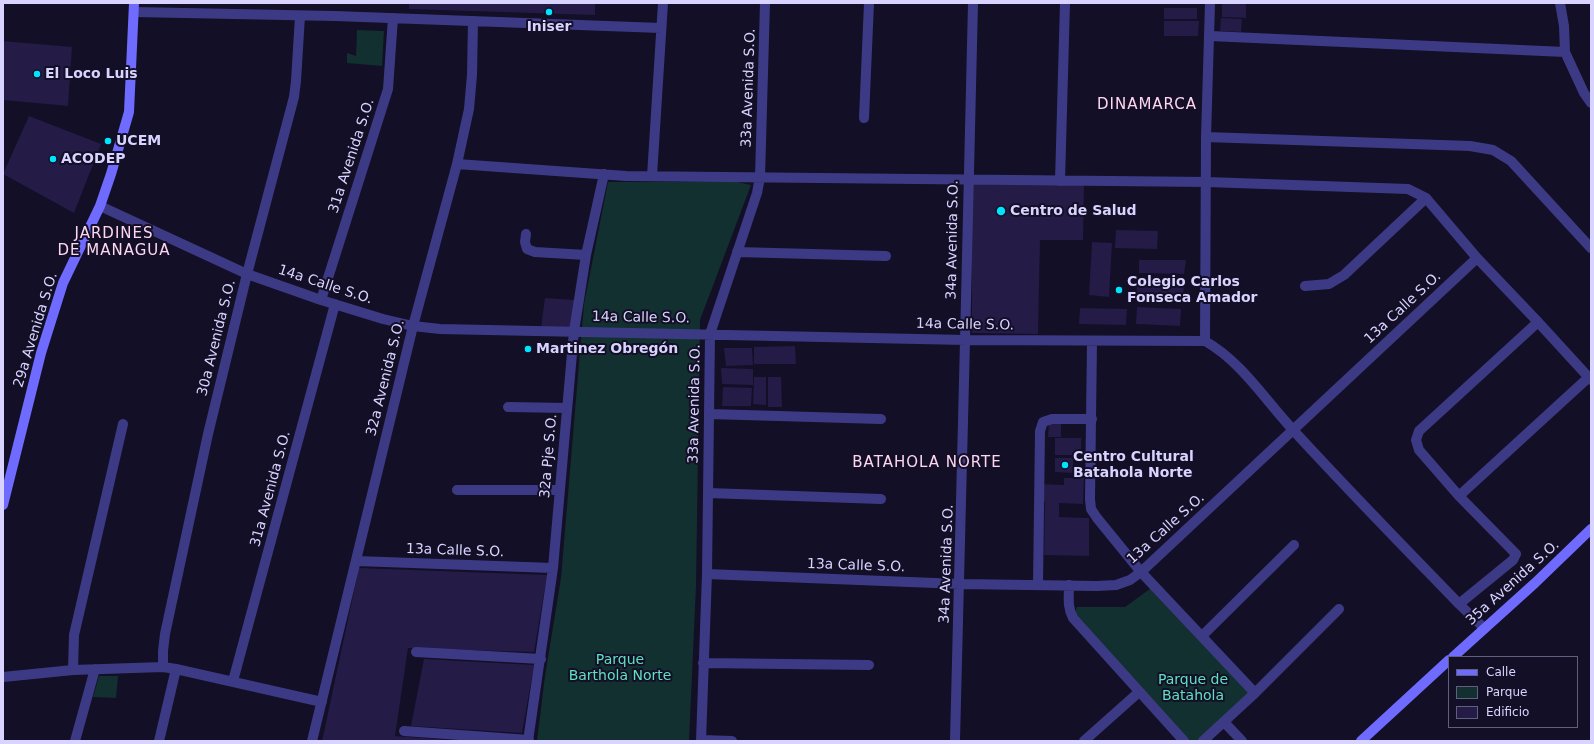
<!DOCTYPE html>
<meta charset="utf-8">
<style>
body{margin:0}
#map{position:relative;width:1594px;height:744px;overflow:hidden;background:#130f26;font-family:"DejaVu Sans",sans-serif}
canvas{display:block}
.frame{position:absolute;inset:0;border:4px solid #d9d4ff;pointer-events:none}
.legend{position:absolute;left:1448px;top:656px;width:130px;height:72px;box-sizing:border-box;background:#130f26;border:1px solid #625e7d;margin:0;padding:5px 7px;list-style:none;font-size:12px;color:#d9d4ff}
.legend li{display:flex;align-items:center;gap:8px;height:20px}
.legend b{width:20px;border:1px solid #625e7d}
</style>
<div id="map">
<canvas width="1594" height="744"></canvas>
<div class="frame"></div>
<ul class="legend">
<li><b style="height:5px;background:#6f6bff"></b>Calle</li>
<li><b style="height:11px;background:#12302f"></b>Parque</li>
<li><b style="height:11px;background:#241b47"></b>Edificio</li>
</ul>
</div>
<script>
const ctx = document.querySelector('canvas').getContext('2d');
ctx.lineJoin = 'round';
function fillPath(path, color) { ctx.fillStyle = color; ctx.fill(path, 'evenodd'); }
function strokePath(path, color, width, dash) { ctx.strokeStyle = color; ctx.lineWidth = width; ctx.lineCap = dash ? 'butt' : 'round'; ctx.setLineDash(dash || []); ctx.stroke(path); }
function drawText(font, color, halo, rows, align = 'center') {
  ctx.font = font + ' "DejaVu Sans",sans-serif'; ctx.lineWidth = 4; ctx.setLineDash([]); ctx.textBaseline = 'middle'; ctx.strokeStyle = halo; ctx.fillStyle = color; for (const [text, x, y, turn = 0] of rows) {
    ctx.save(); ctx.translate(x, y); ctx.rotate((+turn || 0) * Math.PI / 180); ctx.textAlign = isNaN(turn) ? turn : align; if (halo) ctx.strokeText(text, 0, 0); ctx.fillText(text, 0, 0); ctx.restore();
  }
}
const green = new Path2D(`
 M 357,30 L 384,31 L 382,66 L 347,63 L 347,53 L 356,56 Z
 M 608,182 L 737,182 L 751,185 L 700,320 L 696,586 L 689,741 L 537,741 L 545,676 L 561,578 L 584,304 Z
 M 1154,586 L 1255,693 L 1203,741 L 1184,741 L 1073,618 L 1077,607 L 1125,607 Z
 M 99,676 L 118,676 L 116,698 L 93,697 Z`);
const building = new Path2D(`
 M 409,3 L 595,3 L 595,15 L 409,9 Z
 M 1222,3 L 1246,3 L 1246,18 L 1222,17 Z
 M 1164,8 L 1197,8 L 1197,19 L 1164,19 Z
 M 1221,18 L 1242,19 L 1241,32 L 1220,31 Z
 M 1164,21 L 1199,21 L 1198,36 L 1164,36 Z
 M 3,41 L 72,47 L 68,106 L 3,100 Z
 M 29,116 L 101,144 L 74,213 L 3,174 Z
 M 972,182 L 1084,185 L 1083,240 L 1040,240 L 1038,334 L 972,333 Z
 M 1116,230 L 1158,231 L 1157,249 L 1115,248 Z
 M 1092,242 L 1112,243 L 1109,297 L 1089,295 Z
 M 1139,260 L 1186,260 L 1184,274 L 1139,273 Z
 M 1137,281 L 1184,283 L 1183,298 L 1136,298 Z
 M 545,298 L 575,300 L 571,329 L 541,328 Z
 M 1137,307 L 1181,309 L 1180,326 L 1136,324 Z
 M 1080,308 L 1127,309 L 1126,325 L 1079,324 Z
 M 795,346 L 796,364 L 754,364 L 754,347 Z
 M 724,348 L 752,348 L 753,365 L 726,366 Z
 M 721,368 L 753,369 L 753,385 L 722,384 Z
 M 754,377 L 766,377 L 766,405 L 753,404 Z
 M 768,377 L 781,377 L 782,407 L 768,407 Z
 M 723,387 L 752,388 L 751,406 L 722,406 Z
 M 1049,423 L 1061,423 L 1061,437 L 1048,437 Z
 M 1055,438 L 1081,438 L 1081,455 L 1055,455 Z
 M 1055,458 L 1073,458 L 1073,473 L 1055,472 Z
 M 1064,478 L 1084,478 L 1083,504 L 1059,503 L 1059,517 L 1089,518 L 1089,556 L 1044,555 L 1045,502 L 1041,502 L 1041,484 L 1064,485 Z
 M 359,568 L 547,575 L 534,652 L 408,648 L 395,736 L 448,740 L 448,741 L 322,741 Z
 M 424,659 L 534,665 L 522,733 L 411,726 Z`);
const street = new Path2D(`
 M 1210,3 L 1206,137 L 1205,341 C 1242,362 1265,400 1294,431 C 1348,490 1404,547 1459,604 L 1484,628
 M 1560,3 L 1564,26 L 1565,52 L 1584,93 L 1591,103
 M 134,12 L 335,16 L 661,28
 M 1210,36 L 1565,52
 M 864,118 L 869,3
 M 1206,137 L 1470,146 L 1493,150 L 1511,161 L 1591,248
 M 457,164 L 626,176 L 1207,182 L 1408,189 L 1426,198 L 1477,258 L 1538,322 L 1591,380
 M 652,176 L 663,3
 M 1060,181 L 1065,3
 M 100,206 L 247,274 L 321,300 L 383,319 L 413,326 L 440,329 L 966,340 L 1205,341
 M 526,234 L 525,242 L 527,249 L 535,252 L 586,255
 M 737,252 L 886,256
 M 1305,286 L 1329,284 L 1344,275 L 1426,198
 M 321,300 L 388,89 L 393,18
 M 1092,341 L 1090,499 L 1091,509 L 1097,518 L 1141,572 L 1255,693
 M 508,407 L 567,408
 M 709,414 L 881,419
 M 457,490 L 560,490
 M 708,493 L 881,499
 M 1459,496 L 1589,377
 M 356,561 L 553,568
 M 707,574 L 960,584 L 1097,586 L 1116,585 L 1130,580 L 1141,572 L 1477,258
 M 1038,585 L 1040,431 L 1043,422 L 1052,419 L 1092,419
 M 1069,585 C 1069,597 1067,607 1073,618 L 1184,741
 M 1459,604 L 1513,560 L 1516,554 L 1459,496 L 1419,450 L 1416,440 L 1419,431 L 1538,322
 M 1202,636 L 1294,545
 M 416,652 L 541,659
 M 703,663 L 869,665
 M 163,667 L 163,651 L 165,634 L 208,434 L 247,274 L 294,97 L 296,81 L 300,16
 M 73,670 L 74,635 L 123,424
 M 3,677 L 73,670 L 163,667 L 176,669 L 322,702
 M 233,681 L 335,304
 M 1224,722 L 1242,741
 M 404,731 L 529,740
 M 701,740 L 732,741
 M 75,741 L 95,669
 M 159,741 L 176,669
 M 312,741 L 413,326 L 457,164 L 469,109 L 472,75 L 473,21
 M 528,741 L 553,568 L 574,331 L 586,255 L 604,174
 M 701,741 L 707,574 L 710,334 L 757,193 L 760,177 L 765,3
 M 955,741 C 963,495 966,249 973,3
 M 1084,741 L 1139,692
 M 1203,741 L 1255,693 L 1339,609`);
const secondary = new Path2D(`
 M 3,505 L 41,353 L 63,283 L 100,206 L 111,174 L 129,112 L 134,3
 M 1453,657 L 1535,583 L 1591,529
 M 1361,741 L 1449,660`);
const markers = [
 [549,12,4,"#00e5ff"],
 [37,74,4,"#00e5ff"],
 [108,141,4,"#00e5ff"],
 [53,159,4,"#00e5ff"],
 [1001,211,5,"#00e5ff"],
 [1119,290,4,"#00e5ff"],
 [528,349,4,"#00e5ff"],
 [1065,465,4,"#00e5ff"]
];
const poiNames = [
 ["Iniser",549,27,"center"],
 ["El Loco Luis",45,74],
 ["UCEM",116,141],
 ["ACODEP",61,159],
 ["Centro de Salud",1010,211],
 ["Colegio Carlos",1127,282],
 ["Fonseca Amador",1127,298],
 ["Martinez Obregón",536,349],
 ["Centro Cultural",1073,457],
 ["Batahola Norte",1073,473]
];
const streetNames = [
 ["33a Avenida S.O.",749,88,-88],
 ["31a Avenida S.O.",352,156,-72],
 ["34a Avenida S.O.",953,240,-89],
 ["14a Calle S.O.",325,285,18],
 ["13a Calle S.O.",1403,308,-43],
 ["14a Calle S.O.",641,318,1],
 ["14a Calle S.O.",965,325,1],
 ["29a Avenida S.O.",36,330,-73],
 ["30a Avenida S.O.",217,338,-76],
 ["32a Avenida S.O.",386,378,-76],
 ["33a Avenida S.O.",695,404,-89],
 ["32a Pje S.O.",549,456,-85],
 ["31a Avenida S.O.",271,489,-75],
 ["13a Calle S.O.",1166,529,-42],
 ["13a Calle S.O.",455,551,2],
 ["34a Avenida S.O.",947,564,-88],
 ["13a Calle S.O.",856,566,2],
 ["35a Avenida S.O.",1513,583,-42]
];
const parkNames = [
 ["Parque",620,660],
 ["Barthola Norte",620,676],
 ["Parque de",1193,680],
 ["Batahola",1193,696]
];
const neighbourhoodNames = [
 ["DINAMARCA",1147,105],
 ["JARDINES",114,234],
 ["DE MANAGUA",114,251],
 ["BATAHOLA NORTE",927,463]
];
fillPath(green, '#12302f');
fillPath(building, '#241b47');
strokePath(street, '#3d3a85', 10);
strokePath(secondary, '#6f6bff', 10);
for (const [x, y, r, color] of markers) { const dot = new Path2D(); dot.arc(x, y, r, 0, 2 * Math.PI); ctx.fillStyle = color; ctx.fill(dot); strokePath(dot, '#130f26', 1.5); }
drawText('bold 14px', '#d9d4ff', '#130f26', poiNames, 'left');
drawText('14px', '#d9d4ff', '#130f26', streetNames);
drawText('14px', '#5fe0c0', '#130f26', parkNames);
ctx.letterSpacing = '1px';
drawText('15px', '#ffd6f0', '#130f26', neighbourhoodNames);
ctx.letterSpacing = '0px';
</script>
